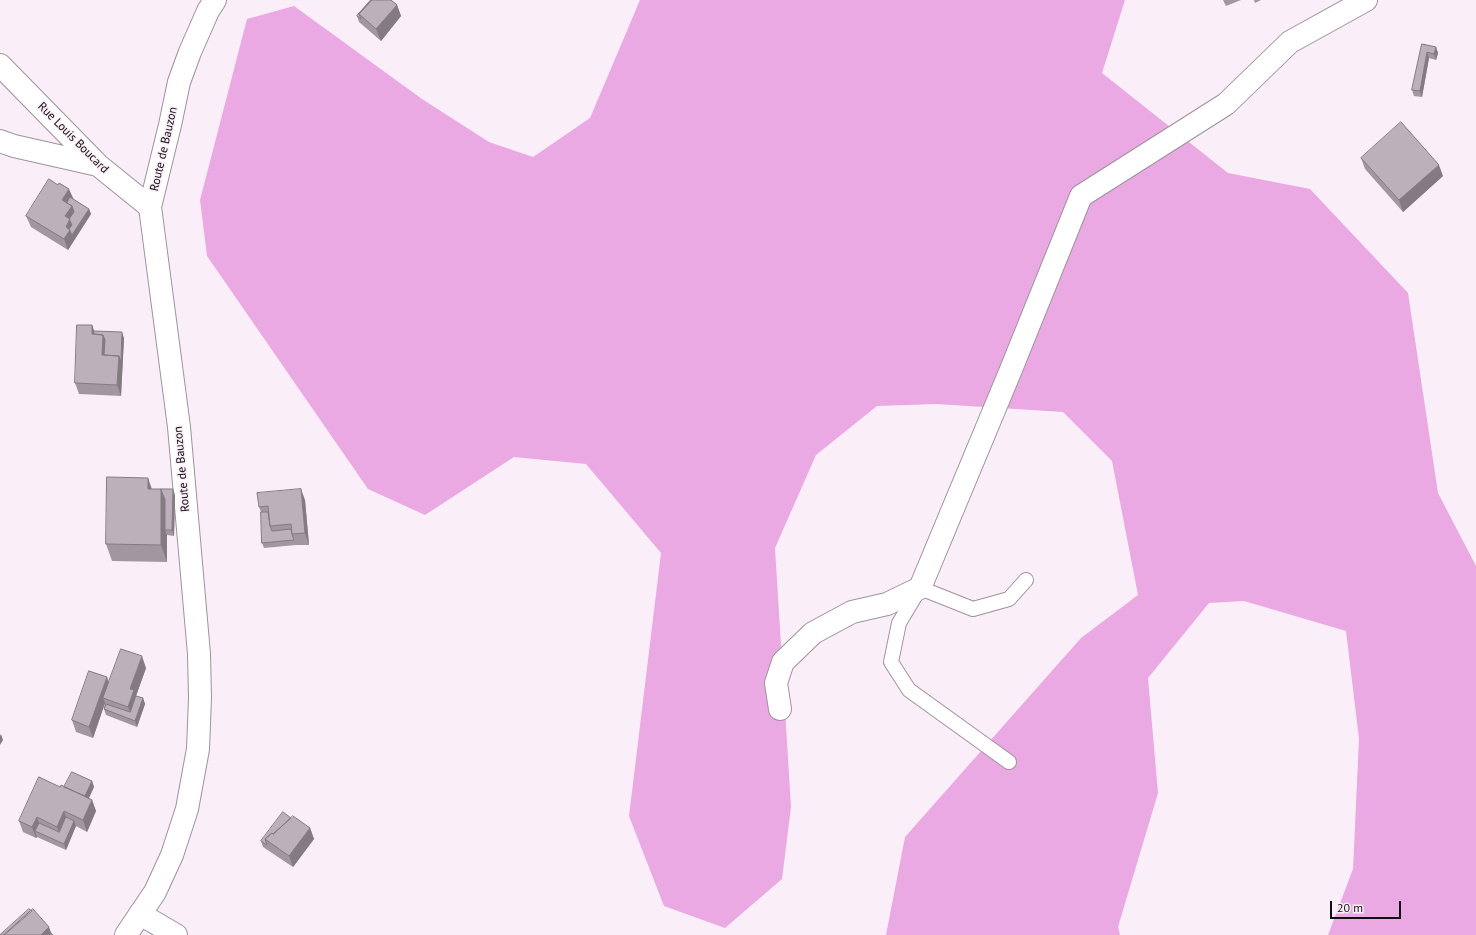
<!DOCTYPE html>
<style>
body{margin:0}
#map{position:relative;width:1476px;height:935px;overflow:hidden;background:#faeef8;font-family:"PT Sans",sans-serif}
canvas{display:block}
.scale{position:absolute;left:1330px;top:901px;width:71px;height:18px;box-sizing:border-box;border:2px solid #110d11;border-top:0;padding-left:5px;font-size:12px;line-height:14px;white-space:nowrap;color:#110d11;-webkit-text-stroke:3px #faeef8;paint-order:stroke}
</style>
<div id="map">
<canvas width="1476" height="935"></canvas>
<div class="scale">20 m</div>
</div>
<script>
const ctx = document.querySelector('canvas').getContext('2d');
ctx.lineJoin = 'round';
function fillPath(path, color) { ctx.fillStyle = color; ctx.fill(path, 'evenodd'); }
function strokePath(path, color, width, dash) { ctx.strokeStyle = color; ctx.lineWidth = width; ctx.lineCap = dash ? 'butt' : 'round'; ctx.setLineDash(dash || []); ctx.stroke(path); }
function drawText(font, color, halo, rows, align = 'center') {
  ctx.font = font + ' "PT Sans",sans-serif'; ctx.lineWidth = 3; ctx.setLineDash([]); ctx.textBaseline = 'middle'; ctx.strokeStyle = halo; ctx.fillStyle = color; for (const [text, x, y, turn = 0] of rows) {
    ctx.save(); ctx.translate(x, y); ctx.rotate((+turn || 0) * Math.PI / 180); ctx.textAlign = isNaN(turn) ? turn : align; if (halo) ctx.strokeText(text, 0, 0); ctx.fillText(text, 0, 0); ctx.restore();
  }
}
const forest = new Path2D(`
 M 640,0 L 1125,0 L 1102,73 L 1228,173 L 1310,189 L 1408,293 L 1438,493 L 1476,566 L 1476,935 L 1328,935 L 1353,869 L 1359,739 L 1346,631 L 1244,601 L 1209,603 L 1148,678 L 1158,793 L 1118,927 L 1120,935 L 886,935 L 905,837 L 1081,638 L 1138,595 L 1112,461 L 1063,412 L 936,404 L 877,406 L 816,455 L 775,548 L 791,807 L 782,879 L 725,928 L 664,906 L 629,816 L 661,553 L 586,464 L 514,457 L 425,515 L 368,489 L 207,256 L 200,200 L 247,19 L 294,6 L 422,99 L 489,142 L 533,157 L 590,118 Z`);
const service = new Path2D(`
 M 1009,762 L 909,690 L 891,662 L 899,623 L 920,588 L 973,609 L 1009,599 L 1026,580`);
const minor = new Path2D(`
 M 0,65 L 98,165 L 150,207
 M 0,141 L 14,146 L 98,165
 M 780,709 L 776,683 L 783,662 L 813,633 L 852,612 L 887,604 L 920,588 L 1010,372 L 1081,196 L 1226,104 L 1290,42 L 1366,0
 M 140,914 L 176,935`);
const tertiary = new Path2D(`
 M 126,935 L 155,892 L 172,855 L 187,809 L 198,749 L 200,698 L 199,654 L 179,427 L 150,207 L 170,125 L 179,82 L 190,52 L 208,11 L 215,0`);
const wall = new Path2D(`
 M 371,0 L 397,5 L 401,16 L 381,41 L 359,22 L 357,16 Z
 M 1223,0 L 1241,0 L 1226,6 Z
 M 1254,0 L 1261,0 L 1255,3 Z
 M 1422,44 L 1436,47 L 1438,53 L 1436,60 L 1429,58 L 1422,97 L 1414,96 L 1412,90 Z
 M 1361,158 L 1443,176 L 1403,212 L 1365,169 Z
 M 73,199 L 89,209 L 91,214 L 68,250 L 31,227 L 26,216 Z
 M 92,325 L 94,331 L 124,338 L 121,396 L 79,394 L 75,383 Z
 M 152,489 L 175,495 L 174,536 L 167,535 L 167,562 L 112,561 L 106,544 Z
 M 305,500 L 309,545 L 296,545 L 264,548 L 262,543 L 261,512 L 259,507 Z
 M 146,668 L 136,696 L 143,698 L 145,704 L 137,727 L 106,715 L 104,709 L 105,703 L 93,738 L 76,732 L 72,720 L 109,683 Z
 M 92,781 L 94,787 L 89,798 L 92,800 L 96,811 L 87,832 L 76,826 L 66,850 L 37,837 L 36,838 L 23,832 L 19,821 L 60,787 L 64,787 Z
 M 291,818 L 310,828 L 314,839 L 293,867 L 263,847 L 261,841 Z`);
const shadedWall = new Path2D(`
 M 397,5 L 401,16 L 381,41 L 376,29 Z
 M 1436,47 L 1438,53 L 1436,60 L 1434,54 Z
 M 1427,52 L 1429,58 L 1422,97 L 1420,91 Z
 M 1439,165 L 1443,176 L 1403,212 L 1399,200 Z
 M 69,189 L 74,200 L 65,206 L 62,200 Z
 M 72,206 L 89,209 L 91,214 L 68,250 L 64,239 L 66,227 L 65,216 Z
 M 92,325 L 96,336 L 92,334 Z
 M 122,332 L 124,338 L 121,396 L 117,385 L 119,356 Z
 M 103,335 L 107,346 L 107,361 L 102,355 Z
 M 148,478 L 154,495 L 148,489 Z
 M 161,489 L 167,506 L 165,530 L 167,535 L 167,562 L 161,545 Z
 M 173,489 L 175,495 L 174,536 L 172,530 Z
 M 301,489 L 305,500 L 309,545 L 305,533 Z
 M 142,656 L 146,668 L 136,696 L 132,718 L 128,707 L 130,689 Z
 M 107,677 L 111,688 L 103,698 L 105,703 L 93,738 L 89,727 Z
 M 143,698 L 145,704 L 137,727 L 135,721 Z
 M 1,734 L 3,740 L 0,745 L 0,736 Z
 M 92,781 L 94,787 L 85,806 L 83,800 Z
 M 92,800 L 96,811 L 87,832 L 83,820 Z
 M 64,811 L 68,823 L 61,838 L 57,827 Z
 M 37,817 L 41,829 L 35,831 L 37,837 L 36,838 L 32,827 Z
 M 74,821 L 76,826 L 66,850 L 64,844 Z
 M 310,828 L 314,839 L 293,867 L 289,856 Z
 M 49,927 L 52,935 L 41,935 Z`);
const building = new Path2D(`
 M 371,0 L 372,0 L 359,14 L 361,19 L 357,16 Z
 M 372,0 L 391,0 L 397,5 L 376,29 L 359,14 Z
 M 1422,44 L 1436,47 L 1434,54 L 1427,52 L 1420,91 L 1412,90 Z
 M 1401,122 L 1439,165 L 1399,200 L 1361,158 Z
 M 49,179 L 58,185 L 59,183 L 69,189 L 62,200 L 72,206 L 65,216 L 70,219 L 66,227 L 70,230 L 64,239 L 26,216 Z
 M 70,197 L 89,209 L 72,235 L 69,229 L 72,225 L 69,219 L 74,212 L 72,206 L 67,203 Z
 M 77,325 L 92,325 L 92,334 L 103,335 L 102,355 L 119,356 L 117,385 L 75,383 Z
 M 94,331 L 122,332 L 121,362 L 119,356 L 104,355 L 105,340 L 103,335 L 94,334 Z
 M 107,477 L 148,478 L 148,489 L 161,489 L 161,545 L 106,544 Z
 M 161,489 L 173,489 L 172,530 L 165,530 L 165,500 Z
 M 301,489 L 305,533 L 292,534 L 291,524 L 270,526 L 268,506 L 259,507 L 257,493 Z
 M 261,512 L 268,512 L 270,526 L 272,531 L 291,529 L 292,534 L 294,540 L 262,543 Z
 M 121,649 L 142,656 L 130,689 L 134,690 L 128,707 L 103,698 Z
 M 89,671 L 107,677 L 89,727 L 72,720 Z
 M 136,696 L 143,698 L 135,721 L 104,709 L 106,704 L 130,712 Z
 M 72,772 L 92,781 L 85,796 L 64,787 Z
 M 39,777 L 60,787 L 61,785 L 92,800 L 83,820 L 64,811 L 57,827 L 37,817 L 32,827 L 19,821 Z
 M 283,812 L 291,818 L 273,834 L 272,833 L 265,839 L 267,845 L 261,841 Z
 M 293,816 L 310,828 L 289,856 L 265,839 L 272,833 L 273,834 Z
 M 66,817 L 74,821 L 64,844 L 35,831 L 39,823 L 59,832 Z
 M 29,909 L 32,911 L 4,935 L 0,935 Z
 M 33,909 L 49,927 L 41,935 L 4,935 Z
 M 51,933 L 53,935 L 49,935 Z`);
const streetNames = [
 ["Rue Louis Boucard",73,138,45],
 ["Route de Bauzon",164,149,-77],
 ["Route de Bauzon",182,469,-95]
];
fillPath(forest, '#eba9e3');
strokePath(service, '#9e929c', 16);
strokePath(minor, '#9e929c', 24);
strokePath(tertiary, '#9e929c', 24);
strokePath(service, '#fff', 14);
strokePath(minor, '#fff', 22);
strokePath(tertiary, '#fff', 22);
fillPath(wall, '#a297a0');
fillPath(shadedWall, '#847b82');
fillPath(building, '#bcb0ba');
strokePath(building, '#847b82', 1);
drawText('12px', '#110d11', '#faeef8', streetNames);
</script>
